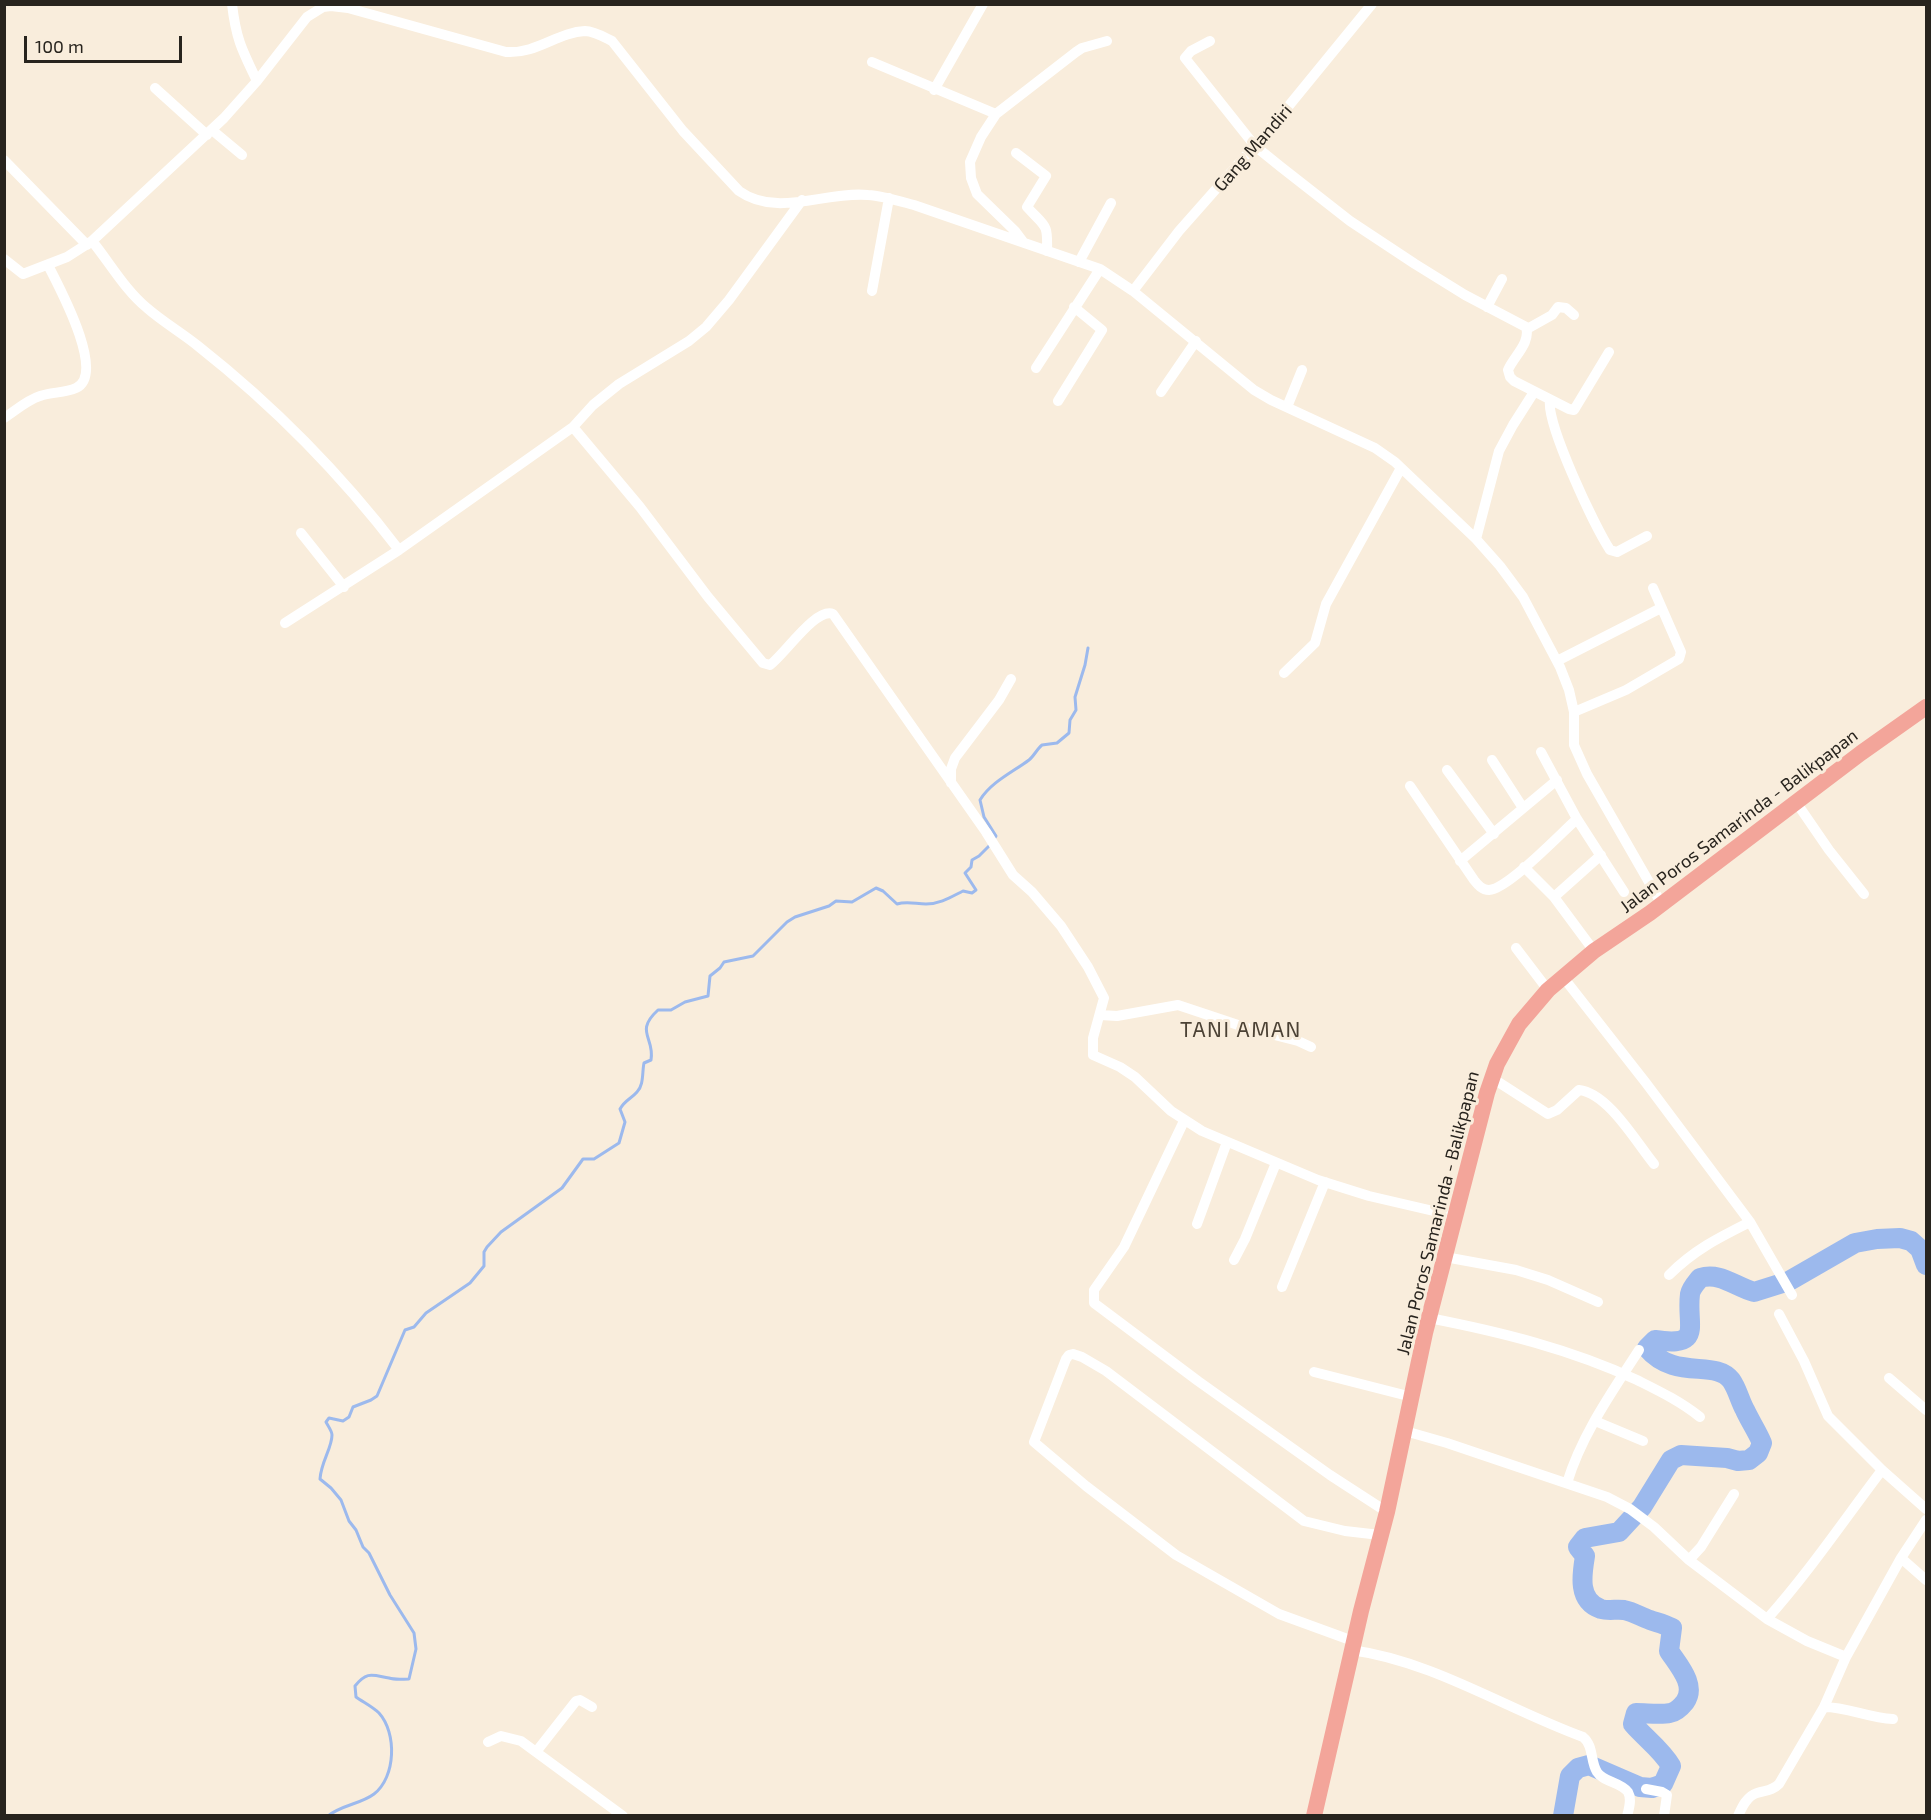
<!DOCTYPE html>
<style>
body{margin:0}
#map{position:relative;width:1931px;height:1820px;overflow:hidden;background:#f9eddc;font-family:"Exo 2",sans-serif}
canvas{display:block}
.frame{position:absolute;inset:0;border:6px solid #28241e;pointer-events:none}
.scale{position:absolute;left:24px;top:36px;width:158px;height:27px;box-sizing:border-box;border:3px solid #28241e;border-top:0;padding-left:8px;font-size:18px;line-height:21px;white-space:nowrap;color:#28241e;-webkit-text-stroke:4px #f9eddc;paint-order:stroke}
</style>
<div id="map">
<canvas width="1931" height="1820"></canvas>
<div class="frame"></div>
<div class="scale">100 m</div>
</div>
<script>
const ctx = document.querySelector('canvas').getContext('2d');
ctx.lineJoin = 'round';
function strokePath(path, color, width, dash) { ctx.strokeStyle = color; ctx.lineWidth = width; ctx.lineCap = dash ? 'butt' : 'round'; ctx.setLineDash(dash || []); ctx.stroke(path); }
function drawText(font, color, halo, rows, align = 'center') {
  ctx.font = font + ' "Exo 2",sans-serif'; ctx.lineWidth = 6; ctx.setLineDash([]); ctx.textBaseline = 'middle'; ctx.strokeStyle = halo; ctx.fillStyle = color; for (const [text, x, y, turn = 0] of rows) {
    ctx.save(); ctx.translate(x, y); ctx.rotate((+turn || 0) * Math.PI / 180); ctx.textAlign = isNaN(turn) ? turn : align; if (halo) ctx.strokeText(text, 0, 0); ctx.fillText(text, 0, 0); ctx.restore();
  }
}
const stream = new Path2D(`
 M 993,840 L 996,836 L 984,817 L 980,800 C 991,782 1013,772 1029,760 C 1034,756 1037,749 1042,745 L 1057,743 L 1069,733 L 1070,720 L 1076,710 L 1075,697 L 1085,665 L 1088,648
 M 328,1816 C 341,1805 361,1804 374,1794 C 396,1777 397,1733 379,1713 C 373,1707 363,1702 356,1697 L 355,1686 C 367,1671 372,1675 389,1678 C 395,1680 402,1679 409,1679 L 416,1649 L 414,1633 L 390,1595 L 369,1553 L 363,1547 L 356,1530 L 349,1521 L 341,1500 L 331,1488 L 320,1479 C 321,1462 332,1448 332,1435 C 332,1431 328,1426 326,1422 L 329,1418 L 343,1421 L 349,1417 L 353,1407 L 371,1400 L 377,1396 L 405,1330 L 414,1327 L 426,1313 L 470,1283 L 484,1266 L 484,1252 L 487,1247 L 501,1232 L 562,1188 L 583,1159 L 594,1159 L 619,1143 L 625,1122 L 620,1109 C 625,1100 631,1099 637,1092 C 644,1085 642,1072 644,1063 L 651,1060 C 655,1037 634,1032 658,1010 L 671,1010 L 685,1002 L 708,996 L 710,976 L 720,968 L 724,962 L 753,956 L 787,922 L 795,917 L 829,906 L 836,901 L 852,902 L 876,888 L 883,891 L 897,904 C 907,901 916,904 926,904 C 940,904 951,897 963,891 L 972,893 L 976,890 L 965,873 L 971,867 L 972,860 L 979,856 L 990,845`);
const river = new Path2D(`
 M 1563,1816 L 1570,1776 L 1578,1768 L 1589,1765 L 1640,1787 L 1652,1788 L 1663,1784 L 1671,1766 C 1662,1750 1645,1738 1633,1724 L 1636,1713 C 1647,1713 1660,1715 1670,1713 C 1676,1712 1681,1707 1685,1702 C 1697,1685 1678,1665 1669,1651 L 1672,1628 C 1664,1624 1659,1623 1650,1620 C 1641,1617 1634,1612 1624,1610 C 1617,1609 1608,1611 1601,1609 C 1577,1601 1582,1574 1585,1556 L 1578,1547 L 1585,1538 L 1619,1532 L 1642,1507 L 1671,1460 L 1681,1455 L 1727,1458 L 1738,1461 L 1749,1460 L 1758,1453 L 1762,1443 C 1757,1431 1750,1421 1745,1410 C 1740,1401 1737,1388 1731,1380 C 1715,1359 1675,1381 1647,1348 L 1655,1340 C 1704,1347 1686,1327 1690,1294 C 1691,1288 1696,1283 1700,1278 C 1720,1272 1734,1286 1754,1292 L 1789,1281 L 1855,1243 L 1877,1239 L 1900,1238 L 1911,1241 L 1920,1249 L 1926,1265`);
const minor = new Path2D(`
 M 232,4 C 236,39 242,50 257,81
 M 1210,41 L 1191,51 L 1185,58 L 1255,146 L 1281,167 L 1350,221 L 1415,264 L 1465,295 L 1526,327 C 1531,343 1514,356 1508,370 L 1510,377 L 1514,381 L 1569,409 L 1574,410 L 1609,352
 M 872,62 L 996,114
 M 155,88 L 207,135
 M 934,90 L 983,4
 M 212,130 L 242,155
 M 1016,153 L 1046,176 L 1027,207 C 1045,227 1048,222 1047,251
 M 4,160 L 87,245
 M 92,241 C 110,263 125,290 147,308 C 163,322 182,333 198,346 C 274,406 341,474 399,550 L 573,427 L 593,405 L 619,384 L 689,341 L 706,327 L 729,300 L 802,200
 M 1024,243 L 1015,231 L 977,194 L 971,178 L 970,162 L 981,137 L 996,114 L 1076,52 L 1082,48 L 1107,41
 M 4,259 L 23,274 L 67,257 L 92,241 L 224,118 L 257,81 L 307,17 L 323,7 L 331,6 L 348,8 L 506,52 C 537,54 558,32 585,31 C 594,31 604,37 612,41 L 683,131 L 739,191 C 777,218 825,191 868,195 C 883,196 899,201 914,205 L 1100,269 L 1133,291 L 1254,390 L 1271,400 L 1375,448 L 1395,462 L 1476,539 L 1500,566 L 1523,597 L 1560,667 L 1569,690 L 1574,712 L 1574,745 L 1587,774 L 1661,903
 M 1079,262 L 1111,203
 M 872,291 L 889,198
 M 1133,291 L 1179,231 L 1278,119 L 1372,4
 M 1487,307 L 1502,279
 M 1527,329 L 1552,315 L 1558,307 L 1566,308 L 1574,315
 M 1036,368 L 1100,269
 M 1161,392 L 1196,341
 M 1550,400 C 1546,424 1595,527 1610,550 L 1617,552 L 1647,536
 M 1058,401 L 1102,330 L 1074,307
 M 1287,407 L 1302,370
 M 4,418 C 15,411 27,400 40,396 C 51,392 65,393 76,388 C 107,374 58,285 48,265
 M 573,427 L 640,507 L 708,597 L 763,663 L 770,665 C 785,654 816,607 833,614 L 986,832 L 1013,875 L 1032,892 L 1061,926 L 1088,967 L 1104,998 L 1093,1038 L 1093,1055 L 1120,1067 L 1135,1077 L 1171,1111 L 1202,1131 L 1318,1180 L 1369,1196 L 1455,1216
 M 301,533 L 344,587
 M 1476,539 L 1499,451 L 1513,425 L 1534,392
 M 285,623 L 399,550
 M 1557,661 L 1661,608
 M 1284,673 L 1315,643 L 1326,604 L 1401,468
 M 1574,712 L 1626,690 L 1679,659 L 1681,652 L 1653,588
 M 1541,752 L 1577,819 L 1624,892
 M 1492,760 L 1523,808
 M 1447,770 L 1494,834
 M 951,783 L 951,769 L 955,758 L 999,700 L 1011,679
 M 1410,786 L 1474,880 C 1478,885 1482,890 1489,890 C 1508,889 1561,833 1577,819
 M 1796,802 L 1829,850 L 1864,894
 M 1460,861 L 1557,780
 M 1524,867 L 1554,897 L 1594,951
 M 1554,897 L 1601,855
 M 1516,948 L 1548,990
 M 1563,977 L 1646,1083 L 1750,1222 L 1792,1295
 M 1100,1015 L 1117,1016 L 1178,1005 L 1247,1028 L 1298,1041 L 1311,1047
 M 1492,1078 L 1548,1114 L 1557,1110 L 1579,1090 C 1608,1093 1636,1142 1654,1164
 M 1184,1121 L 1124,1247 L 1094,1290 L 1094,1303 L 1198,1381 L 1330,1475 L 1387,1512
 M 1197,1224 L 1227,1142
 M 1445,1257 L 1516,1270 L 1548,1280 L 1598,1302
 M 1234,1260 L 1245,1239 L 1276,1163
 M 1669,1275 C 1694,1250 1718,1238 1750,1222
 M 1282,1287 L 1325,1182
 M 1779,1314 L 1804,1361 L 1828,1416 L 1882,1470 L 1926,1509
 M 1429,1318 C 1501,1332 1570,1349 1637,1380 C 1659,1391 1680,1401 1700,1417
 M 1314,1372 L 1412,1397
 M 1889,1378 L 1926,1410
 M 1595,1421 L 1643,1441
 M 1405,1431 L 1447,1443 L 1607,1497 L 1630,1509 L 1654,1527 L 1689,1560 L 1767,1619 L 1807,1641 L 1846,1657
 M 1567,1483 C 1582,1434 1612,1392 1639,1350
 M 1901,1558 L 1926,1580
 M 1689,1560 L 1701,1547 L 1734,1494
 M 1767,1619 C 1809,1572 1844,1520 1882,1470
 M 1353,1641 L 1279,1614 L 1176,1555 L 1086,1486 L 1034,1442 L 1066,1359 L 1069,1355 L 1073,1354 L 1082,1357 L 1106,1371 L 1304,1521 L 1345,1531 L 1380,1535
 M 1351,1650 C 1433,1661 1506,1709 1583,1737 C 1594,1746 1590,1761 1597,1772 C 1603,1782 1621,1782 1628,1792 C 1632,1799 1629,1809 1627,1816
 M 1824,1707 C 1848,1707 1868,1718 1893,1719
 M 488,1742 L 501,1736 L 521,1741 L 623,1816
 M 536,1752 L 576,1701 L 580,1700 L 592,1707
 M 1646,1789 L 1662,1792 L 1667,1795 L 1664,1816
 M 1738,1816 C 1742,1807 1747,1796 1757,1793 C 1766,1790 1772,1791 1779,1784 L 1824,1707 L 1846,1657 L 1901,1558 L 1926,1520`);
const highway = new Path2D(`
 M 1314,1816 L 1361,1611 L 1387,1512 L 1425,1333 L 1487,1093 L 1497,1064 L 1519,1024 L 1548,990 L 1594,951 L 1650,913 L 1861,753 L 1926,707`);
const streetNames = [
 ["Gang Mandiri",1253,148,-49],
 ["Jalan Poros Samarinda - Balikpapan",1739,821,-37],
 ["Jalan Poros Samarinda - Balikpapan",1438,1213,-76]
];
const quarterNames = [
 ["TANI AMAN",1241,1030]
];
strokePath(stream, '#9cb9ed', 3);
strokePath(river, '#9cb9ed', 20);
strokePath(minor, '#fff', 10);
strokePath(highway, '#f3a59a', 16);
drawText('18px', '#28241e', '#f9eddc', streetNames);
ctx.letterSpacing = '1.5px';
drawText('21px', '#4c4235', '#f9eddc', quarterNames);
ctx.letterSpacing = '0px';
</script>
